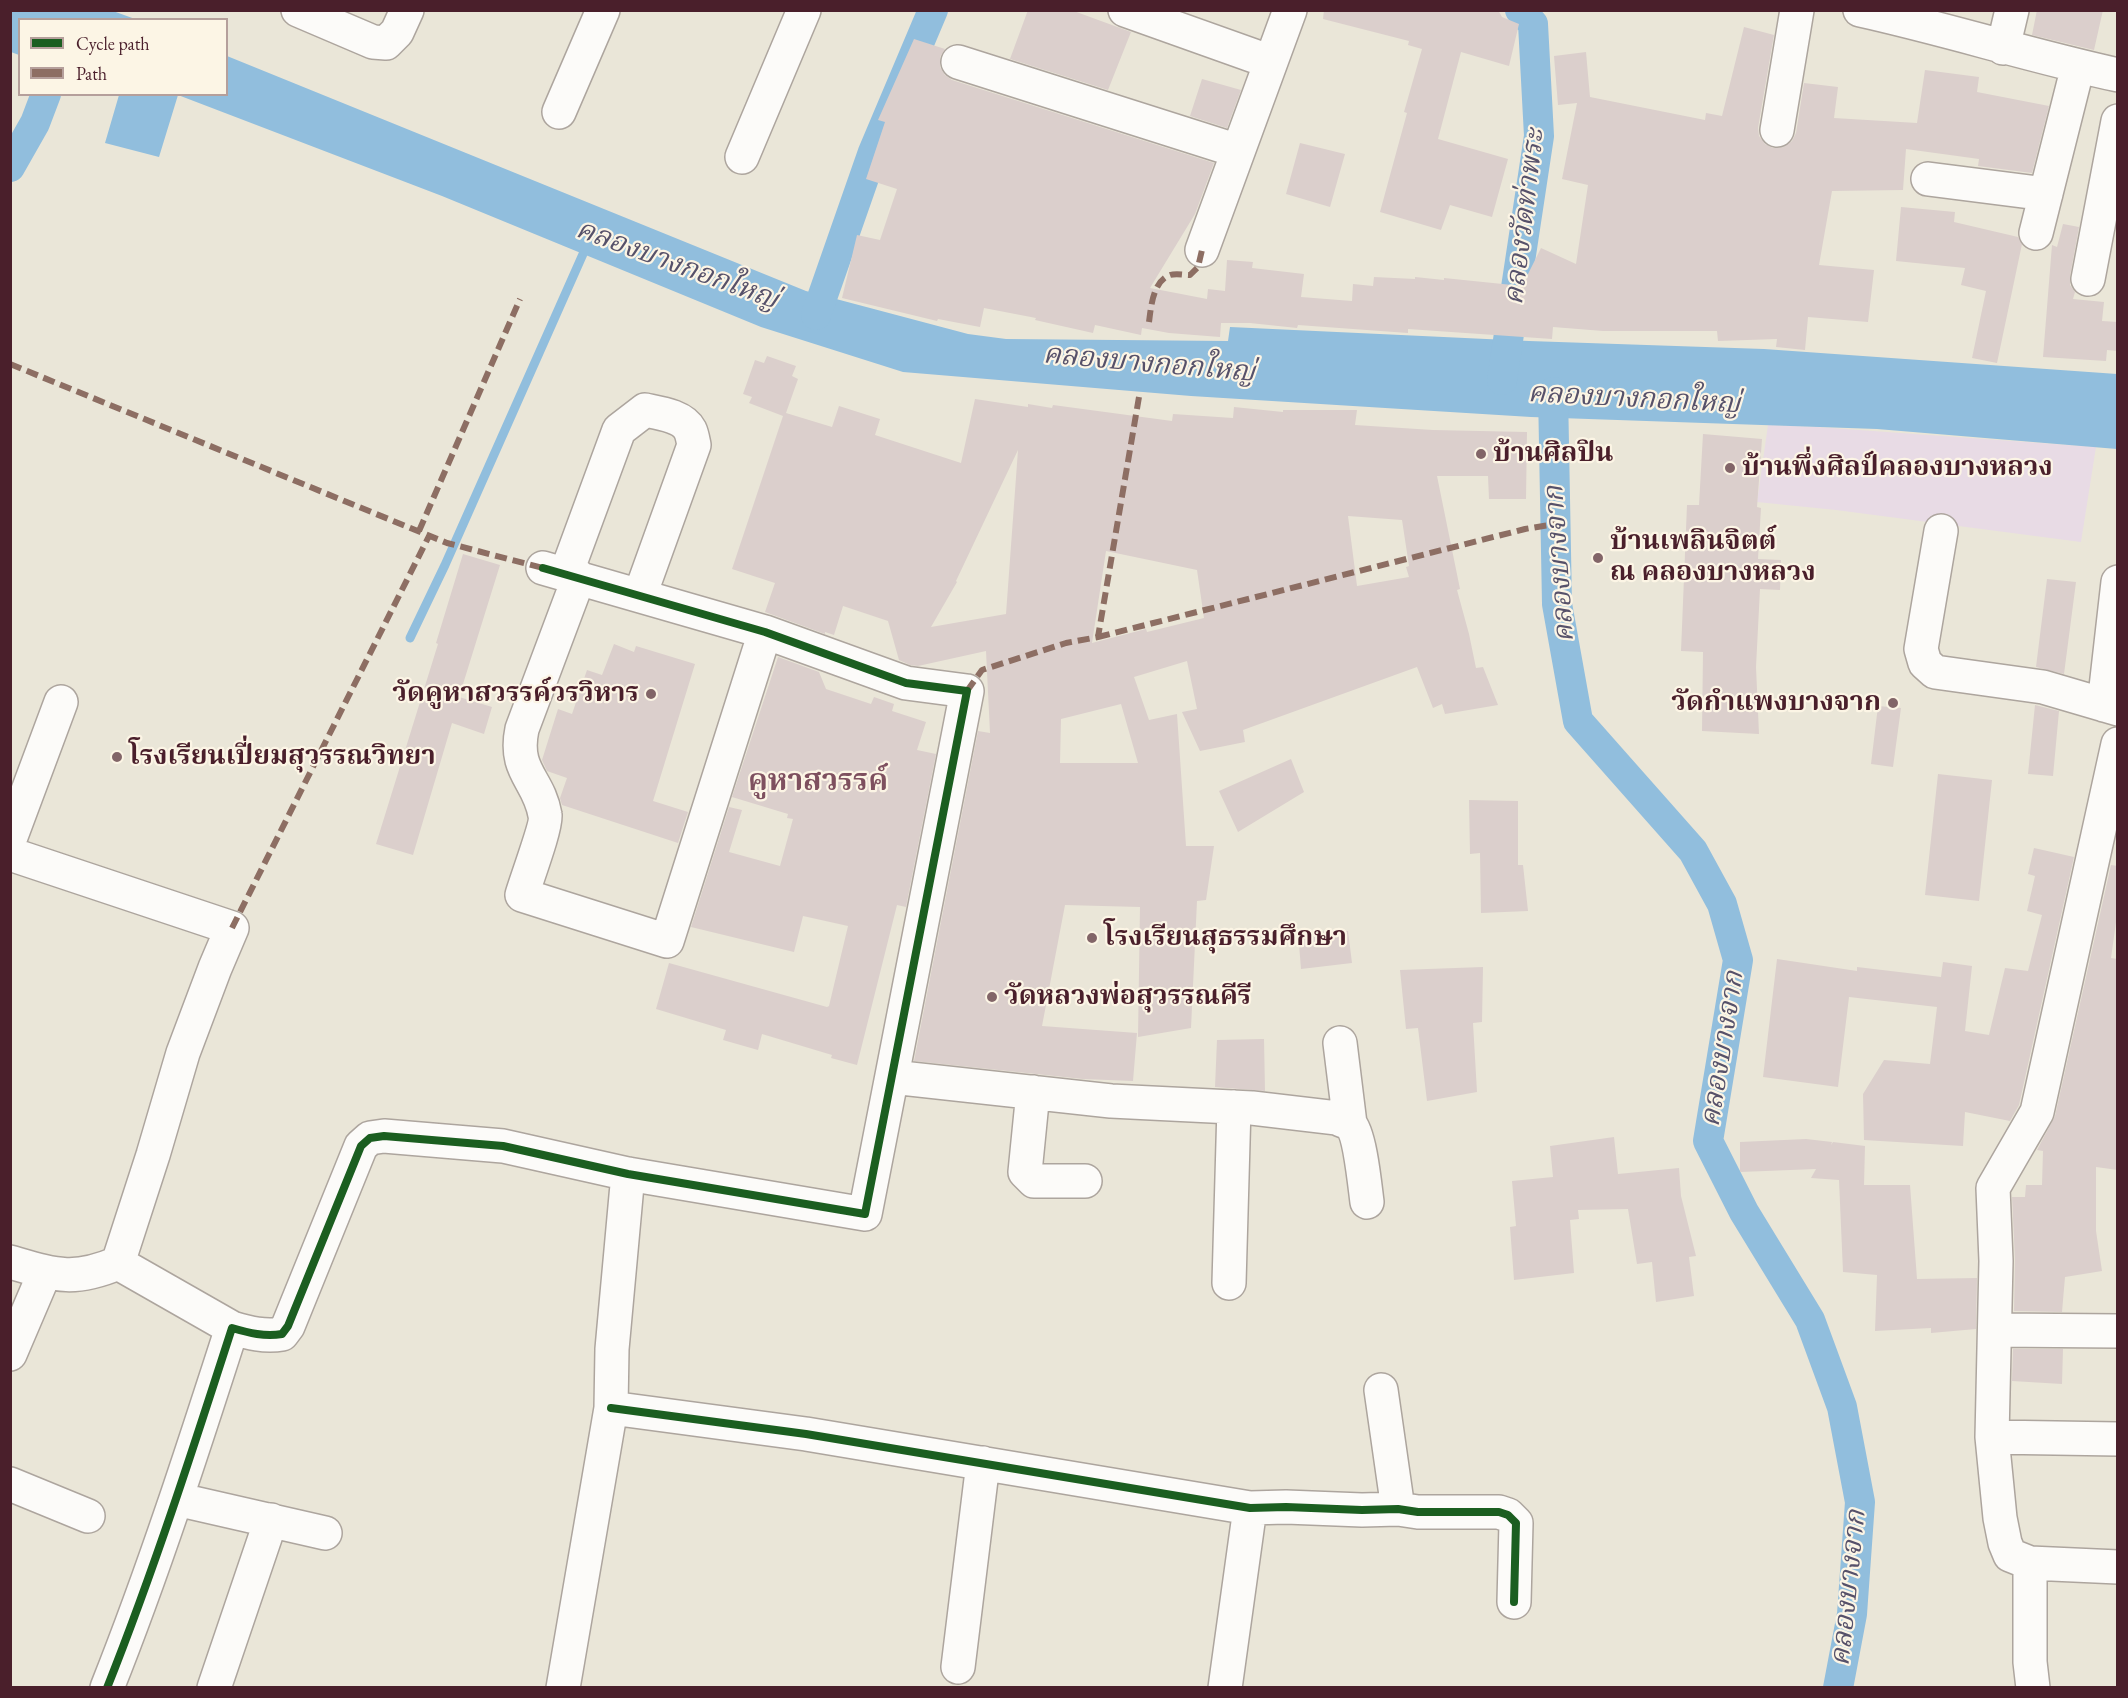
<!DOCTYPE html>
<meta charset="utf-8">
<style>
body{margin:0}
#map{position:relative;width:2128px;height:1698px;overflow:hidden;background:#eae6d8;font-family:"EB Garamond",serif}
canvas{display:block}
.frame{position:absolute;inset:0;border:12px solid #4a1f2b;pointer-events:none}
.legend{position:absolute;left:18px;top:18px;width:210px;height:78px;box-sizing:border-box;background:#fcf5e5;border:2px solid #b59f9b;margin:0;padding:8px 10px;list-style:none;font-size:18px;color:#4a1f2b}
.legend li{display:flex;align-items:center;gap:12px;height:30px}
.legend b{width:30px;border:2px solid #b59f9b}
</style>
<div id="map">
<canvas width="2128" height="1698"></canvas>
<div class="frame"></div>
<ul class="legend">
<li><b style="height:8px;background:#1b5e20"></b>Cycle path</li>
<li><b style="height:8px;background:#8d6e63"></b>Path</li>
</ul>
</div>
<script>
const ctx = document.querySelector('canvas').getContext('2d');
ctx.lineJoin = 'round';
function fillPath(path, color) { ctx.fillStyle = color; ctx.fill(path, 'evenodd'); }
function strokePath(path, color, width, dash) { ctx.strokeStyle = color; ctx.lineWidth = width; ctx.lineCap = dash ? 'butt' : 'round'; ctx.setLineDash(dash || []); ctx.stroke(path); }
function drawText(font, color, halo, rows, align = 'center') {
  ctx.font = font + ' "EB Garamond","Noto Serif Thai",serif'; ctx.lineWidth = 4.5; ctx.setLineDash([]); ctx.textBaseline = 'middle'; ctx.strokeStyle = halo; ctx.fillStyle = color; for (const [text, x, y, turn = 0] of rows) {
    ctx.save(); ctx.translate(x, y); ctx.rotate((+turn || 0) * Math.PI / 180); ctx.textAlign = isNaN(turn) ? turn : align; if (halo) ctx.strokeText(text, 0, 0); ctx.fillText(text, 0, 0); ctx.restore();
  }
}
const built = new Path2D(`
 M 1768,425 L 1817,427 L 2096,447 L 2081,542 L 1836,510 L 1757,502 Z`);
const water = new Path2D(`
 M 10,11 L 113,11 L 135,19 L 20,20 L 19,55 L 11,52 Z
 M 227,56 L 806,291 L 968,334 L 1006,339 L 1228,341 L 1230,327 L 1529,341 L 1764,349 L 2117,374 L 2117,449 L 1877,429 L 1531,417 L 1191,396 L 903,372 L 761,327 L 442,196 L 178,95 L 159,157 L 105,143 L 119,95 L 226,94 Z`);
const stream = new Path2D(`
 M 410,638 L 445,565 L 587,245`);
const canal = new Path2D(`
 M 10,167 L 35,123 L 46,94
 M 816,315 L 873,152 L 933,10
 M 1502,380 L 1539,136 L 1533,24 L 1520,10
 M 1553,392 L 1557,604 L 1578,721 L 1693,851 L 1722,904 L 1738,960 L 1708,1141 L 1744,1212 L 1810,1320 L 1842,1407 L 1860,1502 L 1852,1614 L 1838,1688`);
const building = new Path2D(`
 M 1028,10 L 1071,10 L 1131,32 L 1108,90 L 1010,59 Z
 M 1324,10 L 1498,10 L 1502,17 L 1519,24 L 1509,66 L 1461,52 L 1438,139 L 1508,159 L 1492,217 L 1450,205 L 1441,230 L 1380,212 L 1407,113 L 1404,112 L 1422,49 L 1408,45 L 1409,41 L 1323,19 Z
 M 2037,10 L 2103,10 L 2094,50 L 2032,35 Z
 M 1744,27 L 1774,35 L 1758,128 L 1759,136 L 1765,144 L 1773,148 L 1784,147 L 1792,141 L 1796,133 L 1804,83 L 1838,87 L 1834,118 L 1917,123 L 1925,70 L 1979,77 L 1977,92 L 2049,106 L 2032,173 L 1978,166 L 1979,159 L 1906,149 L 1903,190 L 1832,191 L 1819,265 L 1874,270 L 1868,322 L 1808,317 L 1805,350 L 1776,347 L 1777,339 L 1718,341 L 1717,331 L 1603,331 L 1553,327 L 1552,339 L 1408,329 L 1408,333 L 1298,325 L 1297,328 L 1250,323 L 1221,323 L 1220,337 L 1169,333 L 1142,328 L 1141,335 L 1095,325 L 1093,333 L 1035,320 L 1036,318 L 984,308 L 980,327 L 938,319 L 937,321 L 842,298 L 857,235 L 880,240 L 897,189 L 866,179 L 885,122 L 878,120 L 914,39 L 945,49 L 940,57 L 940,67 L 945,75 L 952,80 L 1214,163 L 1195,214 L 1150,288 L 1207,299 L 1208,289 L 1225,291 L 1227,260 L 1253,262 L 1252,268 L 1304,274 L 1301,297 L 1352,301 L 1353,284 L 1373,286 L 1374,277 L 1415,279 L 1415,277 L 1444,280 L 1444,278 L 1522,286 L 1541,248 L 1576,264 L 1588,185 L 1562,179 L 1577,103 L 1558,105 L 1554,56 L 1586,52 L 1590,97 L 1705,120 L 1706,113 L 1722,116 Z
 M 1202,79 L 1241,90 L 1227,128 L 1190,116 Z
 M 1300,143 L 1345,154 L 1330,207 L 1286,194 Z
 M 1901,207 L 1955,212 L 1954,222 L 2018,237 L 2022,244 L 1997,363 L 1972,358 L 1986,291 L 1961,285 L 1965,268 L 1896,261 Z
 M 2063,224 L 2079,227 L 2070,276 L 2070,285 L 2075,292 L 2073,299 L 2104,302 L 2102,321 L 2118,322 L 2118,351 L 2107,350 L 2106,361 L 2043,357 L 2052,245 L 2057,247 Z
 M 767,356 L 796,366 L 792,376 L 798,379 L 786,413 L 832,427 L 839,406 L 880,419 L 875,435 L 961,463 L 975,399 L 1028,407 L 1028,404 L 1052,408 L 1053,405 L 1172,421 L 1173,414 L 1233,418 L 1234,407 L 1283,412 L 1283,410 L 1357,410 L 1355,425 L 1433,430 L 1527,432 L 1526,499 L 1489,499 L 1488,476 L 1437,476 L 1460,589 L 1457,590 L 1469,634 L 1476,668 L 1483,667 L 1498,705 L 1445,714 L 1442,704 L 1433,708 L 1417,667 L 1243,730 L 1245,742 L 1200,751 L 1182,712 L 1197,709 L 1187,661 L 1134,677 L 1149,720 L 1177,714 L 1186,846 L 1214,846 L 1206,900 L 1197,901 L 1191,1028 L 1138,1037 L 1140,907 L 1065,905 L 1042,1026 L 1137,1033 L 1133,1081 L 1083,1079 L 914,1061 L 978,731 L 990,733 L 986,651 L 918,666 L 910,665 L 899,660 L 888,621 L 843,606 L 834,635 L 825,632 L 825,634 L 765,612 L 775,583 L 732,569 L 783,416 L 749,403 L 752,397 L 743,394 L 755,360 L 764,363 ZM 1018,450 L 1006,614 L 931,627 L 957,582 L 956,581 ZM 1348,516 L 1402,520 L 1409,566 L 1406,567 L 1409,577 L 1357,586 ZM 1106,551 L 1197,570 L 1204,618 L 1147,632 L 1146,629 L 1092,643 ZM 1121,704 L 1138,763 L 1060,763 L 1061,719 Z
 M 1703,434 L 1762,439 L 1757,507 L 1761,508 L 1758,559 L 1781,560 L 1780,590 L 1760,589 L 1756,667 L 1759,734 L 1702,731 L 1703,652 L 1681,651 L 1687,505 L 1699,505 Z
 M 463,554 L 500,565 L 459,697 L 492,707 L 484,734 L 452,723 L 413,855 L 376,844 L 438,644 L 436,643 Z
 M 2047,579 L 2076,582 L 2064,674 L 2036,667 Z
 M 614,644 L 634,652 L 636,646 L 695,664 L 653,801 L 688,812 L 678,843 L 562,805 L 560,798 L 567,778 L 547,771 L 542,760 L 558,709 L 572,714 L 587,670 L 602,675 Z
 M 778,657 L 819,672 L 826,689 L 871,704 L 874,697 L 894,704 L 892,711 L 926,722 L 917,750 L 936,754 L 906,907 L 897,905 L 857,1065 L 831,1058 L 832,1055 L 762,1034 L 758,1050 L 723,1040 L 726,1030 L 656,1009 L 669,963 L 827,1007 L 829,1006 L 848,926 L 803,916 L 794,952 L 691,927 L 729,807 L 742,810 L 729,852 L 780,866 L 793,819 L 787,818 L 788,814 L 732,797 Z
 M 2035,705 L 2059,711 L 2053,776 L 2028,774 Z
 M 1878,706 L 1901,708 L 1893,767 L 1871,764 Z
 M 1291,759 L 1304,792 L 1238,832 L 1219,791 Z
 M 1938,774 L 1992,780 L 1979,901 L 1925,895 Z
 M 1469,800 L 1518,801 L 1518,865 L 1523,865 L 1528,911 L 1481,913 L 1480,853 L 1470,854 Z
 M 2034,848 L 2074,857 L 2019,1105 L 2010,1121 L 1965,1112 L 1963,1146 L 1864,1140 L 1863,1094 L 1884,1060 L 1930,1064 L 1937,1007 L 1849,997 L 1838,1087 L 1763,1077 L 1777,959 L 1857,971 L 1857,967 L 1941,977 L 1943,962 L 1972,966 L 1965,1031 L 1989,1035 L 2005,968 L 2028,971 L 2042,915 L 2027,911 L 2035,876 L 2028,874 Z
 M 2111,865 L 2118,866 L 2118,908 L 2111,958 L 2118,959 L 2118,1170 L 2096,1167 L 2096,1231 L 2102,1271 L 2065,1277 L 2062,1312 L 2014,1311 L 2015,1260 L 2012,1197 L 2025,1197 L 2026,1185 L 2042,1185 L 2043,1151 L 2037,1150 L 2055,1116 Z
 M 1348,931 L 1352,963 L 1301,969 L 1298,932 Z
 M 1483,967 L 1482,1022 L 1473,1023 L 1477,1092 L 1427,1101 L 1418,1028 L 1406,1029 L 1400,970 Z
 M 1264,1039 L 1265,1091 L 1215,1087 L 1217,1040 Z
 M 1614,1137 L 1618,1174 L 1679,1168 L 1681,1196 L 1696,1256 L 1689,1257 L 1694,1296 L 1656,1302 L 1652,1262 L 1637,1264 L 1628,1209 L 1578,1210 L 1579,1219 L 1570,1220 L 1574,1273 L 1514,1280 L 1510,1227 L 1516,1226 L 1512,1181 L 1553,1177 L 1550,1146 Z
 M 1806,1139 L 1832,1142 L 1831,1145 L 1833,1142 L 1865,1146 L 1864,1185 L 1910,1185 L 1917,1279 L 1977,1278 L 1976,1329 L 1931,1333 L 1931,1328 L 1875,1331 L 1877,1275 L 1843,1272 L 1839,1180 L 1811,1178 L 1816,1169 L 1740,1172 L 1740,1142 Z
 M 2013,1349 L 2063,1349 L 2062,1384 L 2012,1381 Z`);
const minor = new Path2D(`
 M 298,10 L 373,42 L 386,43 L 397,32 L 407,10
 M 1125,10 L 1271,62
 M 1860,10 C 1946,29 2031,56 2118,75
 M 2003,48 L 2012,10
 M 958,62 L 1238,151
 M 559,112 L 603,10
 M 1777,130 L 1797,10
 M 742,157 L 804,10
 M 1928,179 L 2046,194
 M 2036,233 L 2078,66
 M 1202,250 L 1290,10
 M 2088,279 L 2118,121
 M 1941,531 L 1921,649 L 1925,663 L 1935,672 L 2043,687 L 2118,709
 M 566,574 L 619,430 L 645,410 C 659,413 683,416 690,430 C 692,434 693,440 694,445 L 640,595
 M 579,577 L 522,729 C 513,772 539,779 545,815 C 547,825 526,881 522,895 L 667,941 L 765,632
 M 2104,705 L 2118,582
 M 2118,744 L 2037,1112 L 1993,1188 L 1996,1261 L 1992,1437 L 2000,1518 L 2005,1543 L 2010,1555 L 2030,1563 L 2118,1567
 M 10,839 L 61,702
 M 10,854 L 232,928 L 215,968 L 183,1053 L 153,1155 L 118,1263 L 232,1328
 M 1340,1043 L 1350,1124
 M 892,1077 L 1111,1101 L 1252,1108 L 1337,1118 C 1340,1120 1347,1122 1350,1124 C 1360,1134 1365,1187 1367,1202
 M 1033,1092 L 1025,1172 L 1034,1181 L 1085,1181
 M 10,1262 C 55,1275 73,1282 118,1263
 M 1229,1283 L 1234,1107
 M 1995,1330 L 2118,1331
 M 10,1354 L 45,1272
 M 1381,1390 L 1398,1509
 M 611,1408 L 806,1434 L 1250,1508 L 1286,1507 L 1362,1510 L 1398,1509 L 1418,1512 L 1499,1512 L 1508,1515 L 1516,1523 L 1514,1602
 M 1992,1437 L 2118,1439
 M 10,1484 L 88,1516
 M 176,1499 L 325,1533
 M 2030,1563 L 2030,1662 L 2033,1688
 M 958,1667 L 983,1463
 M 107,1688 C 154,1570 193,1449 232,1328 C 249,1333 265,1337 282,1334 L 288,1326 L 361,1146 L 370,1138 L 384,1136 L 503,1146 L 628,1174 L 865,1214 L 967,691 L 906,683 L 765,632 L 543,568
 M 214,1688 L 271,1520
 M 563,1688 L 611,1408 L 612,1349 L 628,1174
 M 1225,1688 L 1250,1508`);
const quiet = new Path2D(`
 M 1149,322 C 1151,307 1153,281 1170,275 C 1176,273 1184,275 1190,275 L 1198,267 L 1202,250
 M 10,364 L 447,543 L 543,568
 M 419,531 L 520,299
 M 1098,637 L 1525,529 L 1567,522
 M 967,691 L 982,670 L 1066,643 L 1098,637 L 1139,397
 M 232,928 L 429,536`);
const cycleway = new Path2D(`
 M 611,1408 L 806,1434 L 1250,1508 L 1286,1507 L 1362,1510 L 1398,1509 L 1418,1512 L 1499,1512 L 1508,1515 L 1516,1523 L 1514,1602
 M 107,1688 C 154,1570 193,1449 232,1328 C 249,1333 265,1337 282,1334 L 288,1326 L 361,1146 L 370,1138 L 384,1136 L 503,1146 L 628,1174 L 865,1214 L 967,691 L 906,683 L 765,632 L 543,568`);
const markers = [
 [1481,454,6,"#826568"],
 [1730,468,6,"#826568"],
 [1598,558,6,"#826568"],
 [651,694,6,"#826568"],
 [1893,703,6,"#826568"],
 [117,757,6,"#826568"],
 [1092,938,6,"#826568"],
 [992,997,6,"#826568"]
];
const poiNames = [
 ["บ้านศิลปิน",1493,454],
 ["บ้านพึ่งศิลป์คลองบางหลวง",1742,468],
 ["บ้านเพลินจิตต์",1610,542],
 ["ณ คลองบางหลวง",1610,573],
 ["วัดคูหาสวรรค์วรวิหาร",639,694,"right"],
 ["วัดกำแพงบางจาก",1881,703,"right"],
 ["โรงเรียนเปี่ยมสุวรรณวิทยา",129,757],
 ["โรงเรียนสุธรรมศึกษา",1104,938],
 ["วัดหลวงพ่อสุวรรณคีรี",1004,997]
];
const waterNames = [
 ["คลองวัดท่าพระ",1525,217,-83],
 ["คลองบางกอกใหญ่",677,265,20],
 ["คลองบางกอกใหญ่",1149,364,5],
 ["คลองบางกอกใหญ่",1634,399,3],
 ["คลองบางจาก",1560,564,-94],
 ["คลองบางจาก",1723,1049,-81],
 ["คลองบางจาก",1849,1588,-84]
];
const quarterNames = [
 ["คูหาสวรรค์",818,782]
];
fillPath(built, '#e8dbe5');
fillPath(water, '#91bedd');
strokePath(stream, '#91bedd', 9);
strokePath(canal, '#91bedd', 30);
fillPath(building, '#dbcfcc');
strokePath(minor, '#ada59e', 36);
strokePath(minor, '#fcfbf9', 33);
strokePath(quiet, '#8d6e63', 6, [12, 6]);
strokePath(cycleway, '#1b5e20', 8);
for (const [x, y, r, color] of markers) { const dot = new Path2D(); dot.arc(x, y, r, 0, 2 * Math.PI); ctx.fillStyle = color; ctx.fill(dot); strokePath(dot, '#fcf5e5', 2); }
drawText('bold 27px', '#4a1f2b', '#fcf5e5', poiNames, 'left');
drawText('italic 28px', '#56516a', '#fcf5e5', waterNames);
drawText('bold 30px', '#7e505f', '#fcf5e5', quarterNames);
</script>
